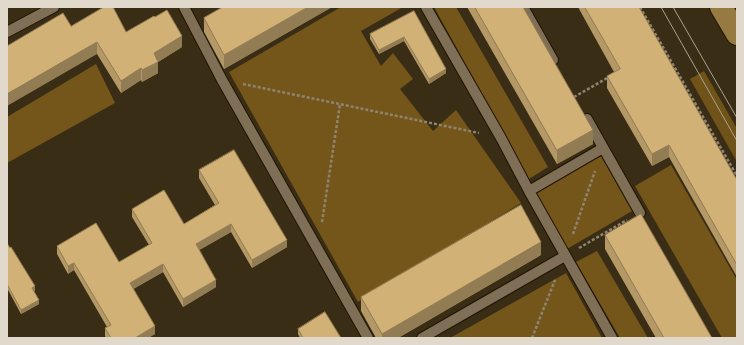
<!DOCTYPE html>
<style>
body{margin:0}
#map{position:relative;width:744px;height:345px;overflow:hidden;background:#3a2d15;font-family:"Fira Sans",sans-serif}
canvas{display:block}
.frame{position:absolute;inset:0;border:8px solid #e1d9cb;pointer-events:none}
</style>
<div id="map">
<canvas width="744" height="345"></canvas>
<div class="frame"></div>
</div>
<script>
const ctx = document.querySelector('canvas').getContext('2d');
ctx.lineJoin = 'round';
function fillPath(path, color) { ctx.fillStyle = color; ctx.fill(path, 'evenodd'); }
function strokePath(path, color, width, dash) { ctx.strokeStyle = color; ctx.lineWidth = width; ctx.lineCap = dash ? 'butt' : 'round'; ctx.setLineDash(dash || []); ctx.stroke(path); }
const green = new Path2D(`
 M 704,71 L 736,127 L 737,126 L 737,162 L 690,79 Z`);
const forest = new Path2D(`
 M 341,7 L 403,7 L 361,31 L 381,66 L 393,53 L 413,79 L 400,89 L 433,131 L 456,110 L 521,203 L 358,302 L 229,72 Z
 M 434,7 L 456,7 L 548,167 L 529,179 Z
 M 96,64 L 115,103 L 7,163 L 7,117 Z
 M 601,156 L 632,211 L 567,249 L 534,192 Z
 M 671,165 L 737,280 L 737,338 L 722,338 L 635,186 Z
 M 597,251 L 648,338 L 620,338 L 576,262 Z
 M 566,273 L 602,338 L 450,338 Z`);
const path = new Path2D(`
 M 640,7 L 737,176
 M 243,84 L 479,133
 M 574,97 L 609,77
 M 322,222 L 340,104
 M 573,234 L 595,171
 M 579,248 L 627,220
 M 532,338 L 555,280`);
const lane = new Path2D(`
 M 184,7 L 222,80 L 368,338
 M 426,7 L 501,138 L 529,191 L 612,338
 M 523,7 L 553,60
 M 7,32 L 54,7
 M 587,119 L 640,213
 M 529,191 L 603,148
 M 422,338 L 565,256`);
const primary = new Path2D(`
 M 721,7 L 737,34`);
const tram = new Path2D(`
 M 661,7 L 737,141
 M 673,7 L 737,118`);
const wall = new Path2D(`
 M 223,7 L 332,7 L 224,69 L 204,32 L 204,18 Z
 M 467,7 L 523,7 L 593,144 L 557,164 Z
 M 578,7 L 639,7 L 737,180 L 737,277 L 669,157 L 652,166 L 607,88 L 607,76 L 614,72 Z
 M 414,11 L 446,73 L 429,84 L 404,41 L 379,54 L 370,39 L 370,34 Z
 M 71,26 L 126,32 L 182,47 L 158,62 L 158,73 L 142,82 L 141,80 L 121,93 L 97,54 Z
 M 199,170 L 287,247 L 252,268 L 231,232 L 199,250 L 216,287 L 183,307 L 163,272 L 133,289 L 155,334 L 148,338 L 106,338 L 105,336 L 105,328 L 107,327 L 74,270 L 68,274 L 57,254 L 57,246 L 119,262 L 149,245 L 132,217 L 132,209 L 184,224 L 215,205 L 199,178 Z
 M 605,235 L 712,338 L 656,338 L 605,249 Z
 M 7,243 L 35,291 L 34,291 L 39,304 L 21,314 L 7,288 Z
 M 541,255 L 398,338 L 376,338 L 361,311 L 361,297 Z
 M 298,329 L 341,338 L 300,338 L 298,334 Z`);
const shadedWall = new Path2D(`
 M 308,7 L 332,7 L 224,69 L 224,55 Z
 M 182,36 L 182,47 L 158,62 L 158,73 L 142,82 L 142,70 L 154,53 Z
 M 404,37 L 404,41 L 379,54 L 379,50 Z
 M 97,42 L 97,54 L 7,106 L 7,94 Z
 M 141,68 L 141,80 L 121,93 L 121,81 Z
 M 446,69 L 446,73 L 429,84 L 429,79 Z
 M 593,130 L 593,144 L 557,164 L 557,150 Z
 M 669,145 L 669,157 L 652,166 L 652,154 Z
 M 231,224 L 231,232 L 196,252 L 196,244 Z
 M 287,240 L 287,247 L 252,268 L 252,260 Z
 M 541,242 L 541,255 L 398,338 L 382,338 L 382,334 Z
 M 74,263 L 74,270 L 68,274 L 68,266 Z
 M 163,264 L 163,272 L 130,291 L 130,283 Z
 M 216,280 L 216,287 L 183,307 L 183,299 Z
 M 35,286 L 35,291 L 32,292 L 32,288 Z
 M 39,300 L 39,304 L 21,314 L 21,310 Z
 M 155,326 L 155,334 L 148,338 L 135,338 Z`);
const building = new Path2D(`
 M 104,7 L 113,7 L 126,32 L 154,16 L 155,17 L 167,10 L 182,36 L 154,53 L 158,62 L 142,70 L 141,68 L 121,81 L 97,42 L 7,94 L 7,46 L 63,13 L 71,26 Z
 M 223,7 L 308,7 L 224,55 L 204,18 Z
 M 475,7 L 523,7 L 593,130 L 557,150 Z
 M 585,7 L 639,7 L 737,180 L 737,265 L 669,145 L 652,154 L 607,76 L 620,69 Z
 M 414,11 L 446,69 L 429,79 L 404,37 L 379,50 L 370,34 Z
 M 234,150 L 287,240 L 252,260 L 231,224 L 196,244 L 216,280 L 183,299 L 163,264 L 130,283 L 155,326 L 135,338 L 111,338 L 105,328 L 111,325 L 74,263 L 68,266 L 57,246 L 96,223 L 119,262 L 152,243 L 132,209 L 164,190 L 184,224 L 219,203 L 199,170 Z
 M 521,205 L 541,242 L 382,334 L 361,297 Z
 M 641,214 L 712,338 L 664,338 L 605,235 Z
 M 7,243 L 10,248 L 11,247 L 35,286 L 32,288 L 39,300 L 21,310 L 7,284 Z
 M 325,312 L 341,338 L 303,338 L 298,329 Z`);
fillPath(green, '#6f5319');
fillPath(forest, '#74561a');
strokePath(lane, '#211500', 12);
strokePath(primary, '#211500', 24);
strokePath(path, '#8f8471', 2.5, [3, 2]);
strokePath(lane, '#7e6f56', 10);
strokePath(primary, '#977a42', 22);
strokePath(tram, '#aba291', 1);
fillPath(wall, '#b49865');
fillPath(shadedWall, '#927c53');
fillPath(building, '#d1b176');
strokePath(building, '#927c53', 1);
</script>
